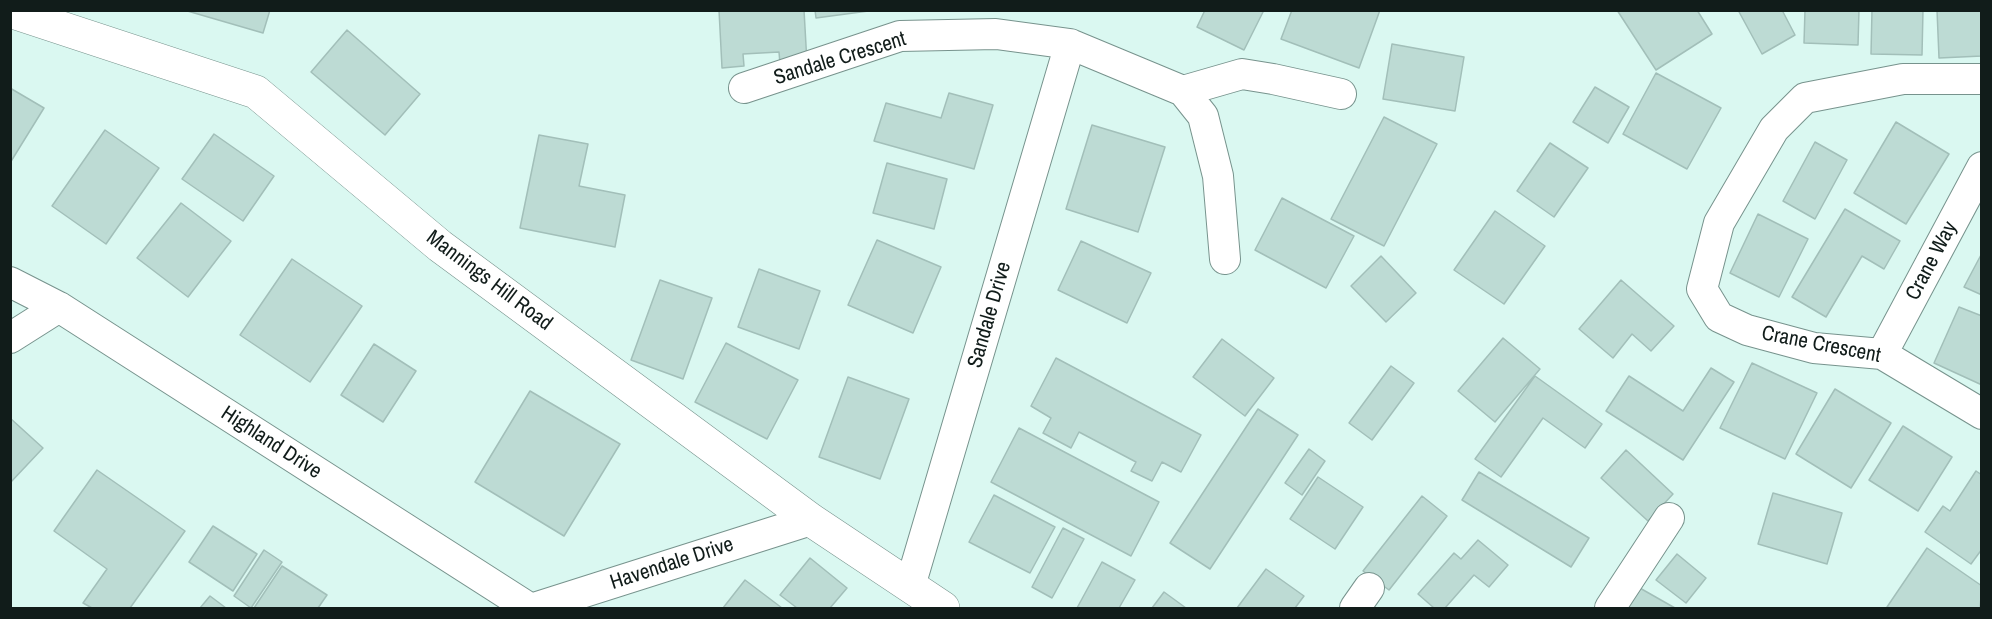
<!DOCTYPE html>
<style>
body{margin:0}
#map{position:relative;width:1992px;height:619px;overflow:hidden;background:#daf8f1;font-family:"Archivo Narrow",sans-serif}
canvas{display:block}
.frame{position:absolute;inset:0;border:12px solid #111c1a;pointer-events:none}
</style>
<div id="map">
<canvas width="1992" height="619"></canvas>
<div class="frame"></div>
</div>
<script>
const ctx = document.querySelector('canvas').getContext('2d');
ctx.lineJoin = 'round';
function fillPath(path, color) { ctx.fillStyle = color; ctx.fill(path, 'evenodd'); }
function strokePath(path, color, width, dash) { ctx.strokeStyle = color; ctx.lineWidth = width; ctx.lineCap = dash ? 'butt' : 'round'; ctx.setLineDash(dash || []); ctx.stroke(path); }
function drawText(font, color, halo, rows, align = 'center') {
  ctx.font = font + ' "Archivo Narrow",sans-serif'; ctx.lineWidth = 4.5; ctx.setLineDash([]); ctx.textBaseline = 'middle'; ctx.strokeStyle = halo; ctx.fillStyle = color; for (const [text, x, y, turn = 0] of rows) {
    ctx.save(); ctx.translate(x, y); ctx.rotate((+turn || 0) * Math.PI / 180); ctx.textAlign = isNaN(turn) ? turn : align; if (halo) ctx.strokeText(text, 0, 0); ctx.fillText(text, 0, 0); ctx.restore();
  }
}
const building = new Path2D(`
 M 184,10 L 270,10 L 263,33 Z
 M 719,10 L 804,10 L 807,63 L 780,64 L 779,52 L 743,54 L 744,66 L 722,68 Z
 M 815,10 L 876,10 L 816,18 Z
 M 1205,10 L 1264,10 L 1244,50 L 1197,27 Z
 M 1292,10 L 1380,10 L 1359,68 L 1281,39 Z
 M 1617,10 L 1697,10 L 1712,34 L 1656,70 Z
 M 1738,10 L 1782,10 L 1795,35 L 1762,54 Z
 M 1805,10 L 1859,10 L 1858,45 L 1804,43 Z
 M 1872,10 L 1923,10 L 1922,55 L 1871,54 Z
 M 1937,10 L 1982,10 L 1982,56 L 1939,58 Z
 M 347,30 L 420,94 L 385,135 L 311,72 Z
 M 1392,44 L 1464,57 L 1455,111 L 1383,99 Z
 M 1656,73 L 1721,108 L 1687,169 L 1623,134 Z
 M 1595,87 L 1629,107 L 1608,143 L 1573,122 Z
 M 10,88 L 44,108 L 10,163 Z
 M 949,93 L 993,105 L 974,169 L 874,141 L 886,103 L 941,118 Z
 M 1384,117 L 1437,144 L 1384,246 L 1331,219 Z
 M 1896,122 L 1949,154 L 1906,224 L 1854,193 Z
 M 1092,125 L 1165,147 L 1138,232 L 1066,209 Z
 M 105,130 L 159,168 L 106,244 L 52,206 Z
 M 214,134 L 274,176 L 243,221 L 182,179 Z
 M 539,135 L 588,144 L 579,186 L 625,195 L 615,247 L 520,228 Z
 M 1815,142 L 1847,160 L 1815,219 L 1783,201 Z
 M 1550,143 L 1588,168 L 1554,217 L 1517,191 Z
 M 887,163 L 947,179 L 934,229 L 873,213 Z
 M 1282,198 L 1354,236 L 1326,288 L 1255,250 Z
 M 181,203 L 231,241 L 188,297 L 137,258 Z
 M 1845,209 L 1900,241 L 1884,269 L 1862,256 L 1826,317 L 1792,297 Z
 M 1495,211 L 1545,246 L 1504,304 L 1454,270 Z
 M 1758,214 L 1808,239 L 1779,297 L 1730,273 Z
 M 877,240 L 941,267 L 913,333 L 848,305 Z
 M 1081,241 L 1151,273 L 1127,323 L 1058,290 Z
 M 1982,253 L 1982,295 L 1964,287 Z
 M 1381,256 L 1416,293 L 1386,322 L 1351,286 Z
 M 292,259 L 362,306 L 310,382 L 240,335 Z
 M 759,269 L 820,291 L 799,349 L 738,327 Z
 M 660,280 L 712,298 L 683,379 L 631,360 Z
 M 1621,280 L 1674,326 L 1651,351 L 1632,334 L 1613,358 L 1579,329 Z
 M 1959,307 L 1982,316 L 1982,385 L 1934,363 Z
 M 1503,338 L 1540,369 L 1495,422 L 1458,391 Z
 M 1222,339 L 1274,378 L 1245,416 L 1193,377 Z
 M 726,343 L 798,380 L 767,439 L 695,402 Z
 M 374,344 L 416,371 L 383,422 L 341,395 Z
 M 1056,358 L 1201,435 L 1181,472 L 1162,462 L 1152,481 L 1131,471 L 1136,462 L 1079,432 L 1071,448 L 1043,433 L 1051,418 L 1031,406 Z
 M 1752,363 L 1817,393 L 1785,459 L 1720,428 Z
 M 1391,366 L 1414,383 L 1372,440 L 1349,423 Z
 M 1711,368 L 1734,382 L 1683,460 L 1606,411 L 1629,376 L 1683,411 Z
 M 1535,376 L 1602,424 L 1585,448 L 1543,418 L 1501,477 L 1475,459 Z
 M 848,377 L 909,399 L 880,479 L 819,457 Z
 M 1835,389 L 1891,423 L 1851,488 L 1796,454 Z
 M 530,391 L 620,444 L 564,536 L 475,482 Z
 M 1258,409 L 1298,435 L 1210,569 L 1170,543 Z
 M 10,418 L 43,448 L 10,483 Z
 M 1903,426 L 1952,457 L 1918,511 L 1869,480 Z
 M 1019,428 L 1159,502 L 1131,556 L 991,482 Z
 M 1309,449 L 1325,461 L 1302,495 L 1285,483 Z
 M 1626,450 L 1673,494 L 1648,521 L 1601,478 Z
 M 97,470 L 185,531 L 130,608 L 92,608 L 83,603 L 107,569 L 54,531 Z
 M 1976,471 L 1982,475 L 1982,549 L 1971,564 L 1925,532 L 1943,506 L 1950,511 Z
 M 1479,472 L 1589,538 L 1571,567 L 1462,500 Z
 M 1318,477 L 1363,507 L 1335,549 L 1290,519 Z
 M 1773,493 L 1842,513 L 1827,564 L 1758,544 Z
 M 994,495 L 1055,527 L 1030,573 L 969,542 Z
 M 1422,496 L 1447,516 L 1389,590 L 1363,571 Z
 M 213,526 L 257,554 L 233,591 L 189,562 Z
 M 1063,528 L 1084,539 L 1052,598 L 1032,587 Z
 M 1478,540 L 1508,565 L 1489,587 L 1474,575 L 1445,608 L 1434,608 L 1418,594 L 1454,553 L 1461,559 Z
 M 1927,548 L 1982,586 L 1980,608 L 1890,608 L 1887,607 Z
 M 264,550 L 282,562 L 251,608 L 234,596 Z
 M 1677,554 L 1706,578 L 1686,603 L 1656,580 Z
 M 810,558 L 847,588 L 830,608 L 797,608 L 780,595 Z
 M 1102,562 L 1135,580 L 1119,608 L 1077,608 Z
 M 282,566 L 327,595 L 318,608 L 254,608 Z
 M 1266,569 L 1304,596 L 1295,608 L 1237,608 Z
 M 745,580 L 782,608 L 723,608 Z
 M 1631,583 L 1675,608 L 1617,608 Z
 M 1164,592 L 1186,608 L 1152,608 Z
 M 210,596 L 226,608 L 200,608 Z`);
const minor = new Path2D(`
 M 1982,79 L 1903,79 L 1805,98 L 1774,129 L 1719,223 L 1702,289 L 1719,317 L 1747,330 L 1814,348 L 1882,354 L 1982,414
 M 744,88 L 900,36 L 996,34 L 1070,44 L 1183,91 L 1203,116 L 1218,176 L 1225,259
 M 1183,91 L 1242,74 L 1273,79 L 1341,94
 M 10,282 L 59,307 L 529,608
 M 10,338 L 59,307
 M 1882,354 L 1982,167
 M 910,586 L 1070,44
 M 534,608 L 811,520
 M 1355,608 L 1369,588
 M 1610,608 L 1669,518`);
const secondary = new Path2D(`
 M 10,11 L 256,92 L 440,246 L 811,520 L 943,608`);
const streetNames = [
 ["Sandale Crescent",840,59,-17],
 ["Crane Way",1932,261,-62],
 ["Mannings Hill Road",489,281,37],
 ["Sandale Drive",990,315,-74],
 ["Crane Crescent",1821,345,11],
 ["Highland Drive",271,443,33],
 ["Havendale Drive",672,564,-18]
];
fillPath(building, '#bddbd4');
strokePath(building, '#a2bfb9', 1.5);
strokePath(minor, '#77938d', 32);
strokePath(secondary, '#77938d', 34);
strokePath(minor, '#fff', 30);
strokePath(secondary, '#fff', 33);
drawText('21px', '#111c1a', '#fff', streetNames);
</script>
